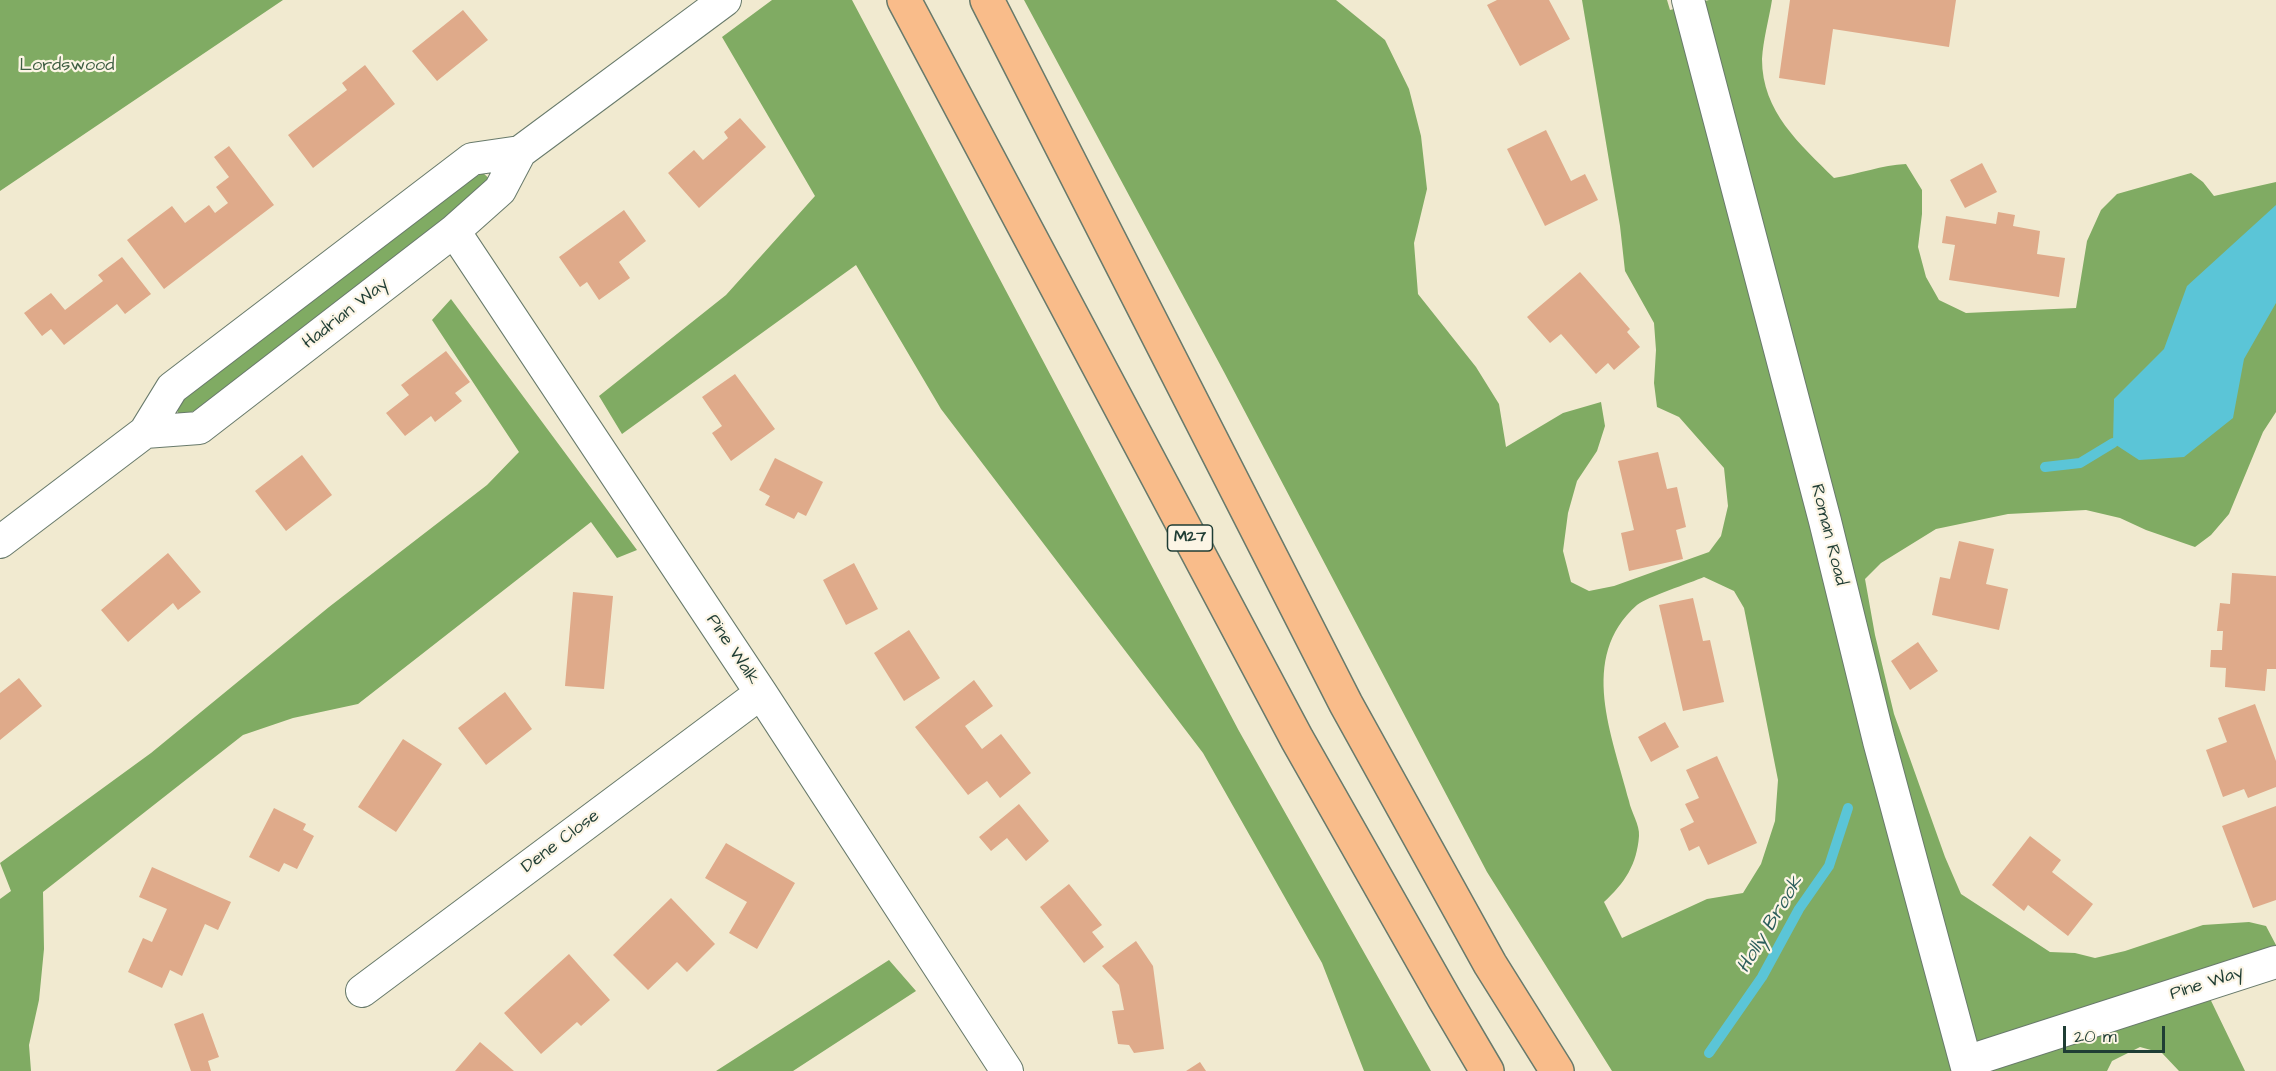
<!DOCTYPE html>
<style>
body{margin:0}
#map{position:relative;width:2276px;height:1071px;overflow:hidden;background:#f1ead0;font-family:"Architects Daughter",sans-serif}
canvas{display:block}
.scale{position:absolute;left:2063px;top:1026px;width:102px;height:27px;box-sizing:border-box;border:3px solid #1f3d34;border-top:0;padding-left:8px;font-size:18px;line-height:21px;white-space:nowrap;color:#1f3d34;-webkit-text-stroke:4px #fcf5e5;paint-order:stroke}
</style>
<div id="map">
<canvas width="2276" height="1071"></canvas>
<div class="scale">20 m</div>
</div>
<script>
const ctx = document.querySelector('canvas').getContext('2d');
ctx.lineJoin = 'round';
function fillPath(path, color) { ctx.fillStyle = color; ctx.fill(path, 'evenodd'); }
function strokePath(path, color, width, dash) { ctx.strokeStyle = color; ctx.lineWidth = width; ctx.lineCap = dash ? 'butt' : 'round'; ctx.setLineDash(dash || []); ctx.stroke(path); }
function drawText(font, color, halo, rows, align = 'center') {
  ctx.font = font + ' "Architects Daughter",sans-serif'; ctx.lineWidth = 4.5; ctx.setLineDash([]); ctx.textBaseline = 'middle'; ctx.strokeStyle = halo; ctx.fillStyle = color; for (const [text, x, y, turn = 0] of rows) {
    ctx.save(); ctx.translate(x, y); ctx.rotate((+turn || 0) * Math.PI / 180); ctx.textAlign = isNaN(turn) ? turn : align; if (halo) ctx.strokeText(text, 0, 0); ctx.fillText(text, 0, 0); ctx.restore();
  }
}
const forest = new Path2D(`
 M 0,0 L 283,0 L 0,191 Z
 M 772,0 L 852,0 L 1239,731 L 1431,1071 L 1364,1071 L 1322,963 L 1203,753 L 941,409 L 856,265 L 622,434 L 599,396 L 726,295 L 815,196 L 722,37 Z
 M 1024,0 L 1336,0 L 1385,40 L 1409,89 L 1421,136 L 1427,189 L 1414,243 L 1418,294 L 1476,367 L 1499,404 L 1506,447 L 1563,413 L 1601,402 L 1605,426 L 1597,451 L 1577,481 L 1568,513 L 1563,551 L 1571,582 L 1589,591 L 1614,586 L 1709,552 L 1721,536 L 1728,506 L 1724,468 L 1679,417 L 1657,407 L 1654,383 L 1656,350 L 1654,323 L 1625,271 L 1620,226 L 1582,0 L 1667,0 L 1670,10 L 1709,0 L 1772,0 C 1769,19 1763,40 1762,59 C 1762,112 1800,144 1834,178 C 1859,174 1882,165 1906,164 L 1922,190 L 1922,214 L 1918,247 L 1926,277 L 1939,300 L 1966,313 L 2076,308 L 2087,241 L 2101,210 L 2117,194 L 2191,173 L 2203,182 L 2214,196 L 2276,182 L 2276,412 L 2263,432 L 2229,514 L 2211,535 L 2195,547 L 2146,530 L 2120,518 L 2086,510 L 2008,514 L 1936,529 L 1881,563 L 1865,579 L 1875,635 L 1894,714 L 1945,857 L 1961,894 L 2050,952 L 2075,953 L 2095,958 L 2125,951 L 2203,925 L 2249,922 L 2266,926 L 2276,945 L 2201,980 L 2245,1071 L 2179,1071 L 2162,1053 L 2140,1047 L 2112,1061 L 2107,1071 L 1612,1071 L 1487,872 L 1224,372 ZM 1704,577 L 1734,591 L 1744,608 L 1778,780 L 1775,821 L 1761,864 L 1743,893 L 1707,899 L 1622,938 L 1604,902 C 1625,883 1637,864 1639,836 C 1640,825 1631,812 1629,801 C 1613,737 1577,658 1637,605 C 1647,597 1690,583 1704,577 Z
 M 483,173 L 493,182 L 335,308 L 196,410 L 180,417 L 175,405 L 319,296 L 452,188 Z
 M 451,299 L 637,550 L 617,558 L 591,522 L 358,704 L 293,718 L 243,735 L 43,892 L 44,949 L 39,1000 L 29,1045 L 31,1071 L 0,1071 L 0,899 L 11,891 L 0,863 L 151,753 L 329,607 L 487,485 L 519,452 L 432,320 Z
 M 889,960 L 916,991 L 793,1071 L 716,1071 Z`);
const water = new Path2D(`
 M 2276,205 L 2276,303 L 2244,359 L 2233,418 L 2184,457 L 2139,460 L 2113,443 L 2114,399 L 2164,349 L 2187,286 Z`);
const stream = new Path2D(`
 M 2045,467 L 2080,463 L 2113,443
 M 1709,1053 L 1762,977 L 1799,909 L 1829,866 L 1848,808`);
const building = new Path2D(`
 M 1497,0 L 1549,0 L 1570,39 L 1520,66 L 1487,5 Z
 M 1790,0 L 1956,0 L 1949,47 L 1833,29 L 1825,85 L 1779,78 Z
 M 463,10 L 488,40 L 437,81 L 412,51 Z
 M 365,65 L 395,104 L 313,168 L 288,135 L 347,90 L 342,83 Z
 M 740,118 L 766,147 L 699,208 L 668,173 L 694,150 L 703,160 L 728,138 L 724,132 Z
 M 1546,130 L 1571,181 L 1585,174 L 1598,200 L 1545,226 L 1507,149 Z
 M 229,146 L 274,205 L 164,289 L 127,240 L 172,206 L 185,223 L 209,205 L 215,213 L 228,203 L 216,187 L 229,177 L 214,157 Z
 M 1982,163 L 1997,192 L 1965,208 L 1950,180 Z
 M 624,210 L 646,241 L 619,262 L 630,278 L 599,300 L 587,282 L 580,287 L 559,257 Z
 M 1998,212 L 2015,215 L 2013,226 L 2040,231 L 2037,254 L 2065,258 L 2059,297 L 1949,280 L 1955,245 L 1942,243 L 1946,216 L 1996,224 Z
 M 122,257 L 151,294 L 125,314 L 117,304 L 64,345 L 51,329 L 42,336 L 24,313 L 51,293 L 65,310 L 103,281 L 98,275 Z
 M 1580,272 L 1630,329 L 1627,332 L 1640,347 L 1614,370 L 1608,363 L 1596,374 L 1561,334 L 1550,343 L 1527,317 Z
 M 446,351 L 470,382 L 455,393 L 462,401 L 435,422 L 431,416 L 405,436 L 386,413 L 409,395 L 401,385 Z
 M 735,374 L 775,429 L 731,461 L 712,433 L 722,426 L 702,397 Z
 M 1658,452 L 1667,489 L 1677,487 L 1686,527 L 1676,530 L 1683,559 L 1629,571 L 1621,533 L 1634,530 L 1618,461 Z
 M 302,455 L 332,495 L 286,531 L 255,491 Z
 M 775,458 L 823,482 L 806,516 L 798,512 L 794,519 L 765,505 L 770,496 L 759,490 Z
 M 1959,541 L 1994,549 L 1986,584 L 2008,589 L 1999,630 L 1932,615 L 1940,577 L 1950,579 Z
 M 168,553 L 201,592 L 178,610 L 173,603 L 128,642 L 101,610 Z
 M 854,563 L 878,609 L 846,625 L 823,580 Z
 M 2232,573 L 2276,576 L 2276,669 L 2267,669 L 2265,691 L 2225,687 L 2226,668 L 2210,667 L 2211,650 L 2222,650 L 2223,631 L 2217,631 L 2220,603 L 2230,604 Z
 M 573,592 L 613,596 L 604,689 L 565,686 Z
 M 1693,598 L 1703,641 L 1710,640 L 1724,702 L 1683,711 L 1659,605 Z
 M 909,630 L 940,678 L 904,701 L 874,653 Z
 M 1918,642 L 1938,671 L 1910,690 L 1891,661 Z
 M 19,678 L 42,706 L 0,740 L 0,693 Z
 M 974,680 L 993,706 L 965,726 L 982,749 L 1001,734 L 1031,773 L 1000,798 L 987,781 L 968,795 L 915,727 Z
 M 505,692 L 532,729 L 486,765 L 458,728 Z
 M 2255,704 L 2276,761 L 2276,787 L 2248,798 L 2244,789 L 2223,797 L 2206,750 L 2227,742 L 2218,718 Z
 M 1665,722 L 1679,747 L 1651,762 L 1638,737 Z
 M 403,739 L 442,764 L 396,832 L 358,807 Z
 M 1717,756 L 1757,843 L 1708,865 L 1699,846 L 1689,851 L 1680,829 L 1694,822 L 1685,804 L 1699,798 L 1686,770 Z
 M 1019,804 L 1049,841 L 1026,861 L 1007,838 L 991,851 L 979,837 Z
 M 2276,806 L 2276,900 L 2253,908 L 2222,826 Z
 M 274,808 L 306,824 L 303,830 L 314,836 L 297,869 L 284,863 L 279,872 L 249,857 Z
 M 2030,836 L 2061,860 L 2052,872 L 2093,904 L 2068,936 L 2028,905 L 2024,911 L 1992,885 Z
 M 726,843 L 795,883 L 757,949 L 729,933 L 747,902 L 705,878 Z
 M 152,867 L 231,902 L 218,930 L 205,924 L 182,976 L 170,970 L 162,988 L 128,972 L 143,938 L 152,942 L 167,909 L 139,897 Z
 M 1069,884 L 1102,925 L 1092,932 L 1104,947 L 1084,963 L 1040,907 Z
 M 671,898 L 715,944 L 687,972 L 677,962 L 648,990 L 613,955 Z
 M 1136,941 L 1153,966 L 1164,1049 L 1134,1053 L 1129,1045 L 1118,1044 L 1112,1011 L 1124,1010 L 1119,985 L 1102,966 Z
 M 569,954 L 610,1000 L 581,1026 L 577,1022 L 541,1054 L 504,1013 Z
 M 203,1013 L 219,1057 L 208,1061 L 211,1071 L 191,1071 L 174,1024 Z
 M 480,1042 L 514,1071 L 455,1071 Z
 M 1200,1062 L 1206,1071 L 1186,1071 Z`);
const minor = new Path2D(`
 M 1688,0 L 1825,521 L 1879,741 L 1968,1071
 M 454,231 L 761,693 L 1007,1071
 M 145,432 L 199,428 L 454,231 L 500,190 L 520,152 L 725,0
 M 0,542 L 145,432 L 172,388 L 472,159 L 520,152
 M 362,991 L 761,693
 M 1966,1062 L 2276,962`);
const motorway = new Path2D(`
 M 904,0 L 1297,739 L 1444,998 L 1487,1071
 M 987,0 L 1346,704 L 1490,964 L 1557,1071`);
const shields = [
 [1190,538,45]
];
const shieldNames = [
 ["M27",1190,538]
];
const parkNames = [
 ["Lordswood",67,66]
];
const streetNames = [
 ["Hadrian Way",346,314,-38],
 ["Roman Road",1828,535,76],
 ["Pine Walk",732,650,56],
 ["Dene Close",561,842,-37],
 ["Pine Way",2207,984,-18]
];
const waterNames = [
 ["Holly Brook",1771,925,-59]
];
fillPath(forest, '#80ab63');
fillPath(water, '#5bc5d7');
strokePath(stream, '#5bc5d7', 10);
fillPath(building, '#dfaa8a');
strokePath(minor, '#687a6b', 34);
strokePath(motorway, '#687a6b', 36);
strokePath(minor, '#fff', 32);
strokePath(motorway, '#f9bc8a', 33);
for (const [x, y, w] of shields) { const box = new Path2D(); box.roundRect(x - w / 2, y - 13, w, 26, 4.5); ctx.fillStyle = '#fcf5e5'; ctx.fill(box); strokePath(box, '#1f3d34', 1.5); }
drawText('bold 16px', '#1f3d34', null, shieldNames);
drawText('18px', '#3f5f43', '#fcf5e5', parkNames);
drawText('18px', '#1f3d34', '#fcf5e5', streetNames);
drawText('italic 20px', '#2e5f5d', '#fcf5e5', waterNames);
</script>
